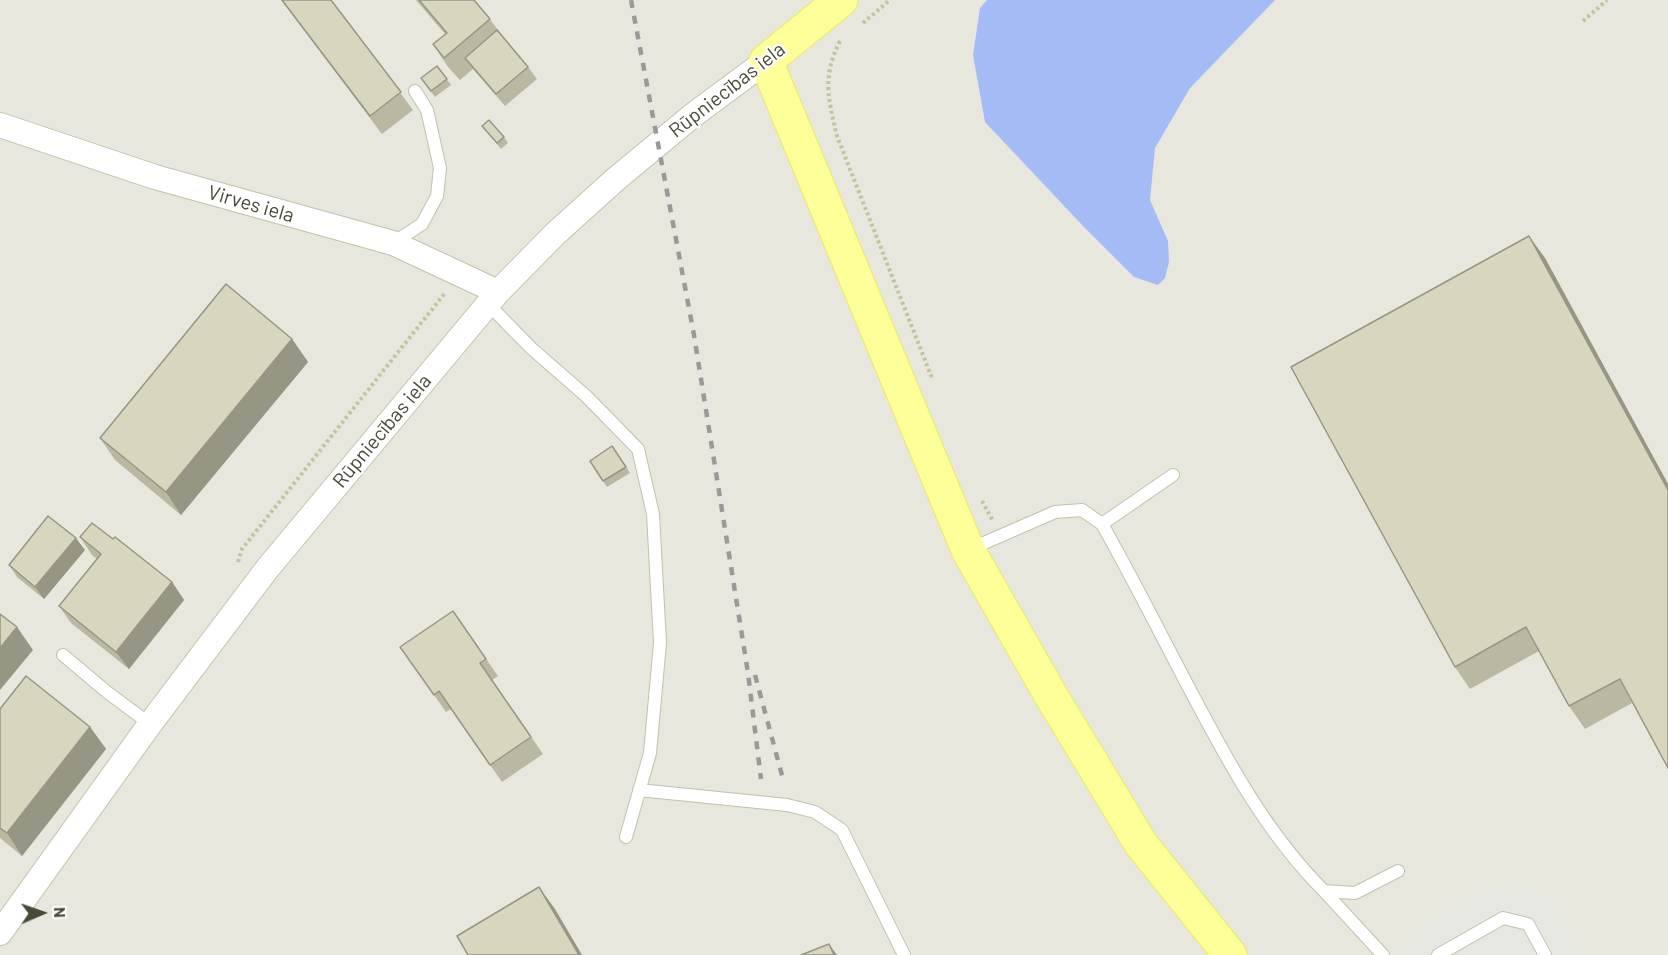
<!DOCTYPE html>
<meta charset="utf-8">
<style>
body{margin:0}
#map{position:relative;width:1668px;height:955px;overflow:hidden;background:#f6f6ea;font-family:Barlow,sans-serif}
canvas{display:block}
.north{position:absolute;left:12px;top:883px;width:60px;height:60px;-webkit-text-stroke:4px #fff;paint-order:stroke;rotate:88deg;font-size:16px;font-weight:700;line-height:24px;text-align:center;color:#4a4937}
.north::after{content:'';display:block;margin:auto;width:21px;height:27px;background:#4a4937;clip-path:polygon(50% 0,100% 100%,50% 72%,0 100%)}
</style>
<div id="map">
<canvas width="1668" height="955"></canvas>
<div class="north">N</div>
</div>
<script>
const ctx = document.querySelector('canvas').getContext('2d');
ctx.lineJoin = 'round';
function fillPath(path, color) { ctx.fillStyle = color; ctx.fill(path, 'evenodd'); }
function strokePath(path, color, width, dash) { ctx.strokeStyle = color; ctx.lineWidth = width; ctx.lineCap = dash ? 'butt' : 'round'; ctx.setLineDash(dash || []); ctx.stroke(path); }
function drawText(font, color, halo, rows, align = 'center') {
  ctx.font = font + ' Barlow,sans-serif'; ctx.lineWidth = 4.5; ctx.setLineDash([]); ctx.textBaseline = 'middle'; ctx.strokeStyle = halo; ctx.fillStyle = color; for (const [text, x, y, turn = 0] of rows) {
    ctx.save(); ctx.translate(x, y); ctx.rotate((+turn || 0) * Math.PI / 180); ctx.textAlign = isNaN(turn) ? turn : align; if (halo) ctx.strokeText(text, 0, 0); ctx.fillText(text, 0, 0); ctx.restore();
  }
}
const industrial = new Path2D(`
 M 0,0 L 1668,0 L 1668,955 L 0,955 Z`);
const parking = new Path2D(`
 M 1513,883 L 1536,890 L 1555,904 L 1582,955 L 1393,955 L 1423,926 L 1490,886 Z`);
const water = new Path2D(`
 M 987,0 L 1275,0 L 1190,88 L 1155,148 L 1150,200 L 1168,241 L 1169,262 L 1165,278 L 1158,285 L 1134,277 L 1084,227 L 985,122 L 973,55 L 980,8 Z`);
const path = new Path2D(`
 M 1583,21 L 1607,0
 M 863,23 L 890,0
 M 840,41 C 822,77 828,98 837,136 L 932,378
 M 982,501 L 993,521
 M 238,562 L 242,549 L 445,293`);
const service = new Path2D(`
 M 393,243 L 422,224 L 437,196 L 440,168 L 427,110 L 415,91
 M 488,304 L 531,348 L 586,396 L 638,449 L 653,514 L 660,643 L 650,753 L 626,837
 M 1102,524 L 1173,475
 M 968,550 L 1055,512 L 1082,510 L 1102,524 C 1132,577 1159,631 1188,686 C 1226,758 1265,832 1324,891 L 1355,893 L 1398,871
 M 63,655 L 107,692 L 150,724
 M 639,790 L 787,805 L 815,812 L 842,830 L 904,955
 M 1324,891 L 1383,955
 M 1438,955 L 1503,918 L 1528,924 L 1545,955`);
const minor = new Path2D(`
 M 0,125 L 155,177 L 393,243 L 498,292
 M 0,933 L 150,724 L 267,569 L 498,292 L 555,234 L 616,179 L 692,116 L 766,61`);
const primary = new Path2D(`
 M 841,0 L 766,61 L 968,550 L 1050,694 L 1141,844 L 1230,955`);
const rail = new Path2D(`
 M 631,0 L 694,335 L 748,673 L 761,779
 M 755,675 L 783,779`);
const wall = new Path2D(`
 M 281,0 L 331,0 L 413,110 L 382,134 Z
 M 416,0 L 474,0 L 528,67 L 537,79 L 505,106 L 473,69 L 460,80 L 448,67 L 433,44 L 445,34 Z
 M 437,66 L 451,85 L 435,97 L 421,78 Z
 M 482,126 L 504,137 L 508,143 L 501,149 Z
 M 1545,258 L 1668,484 L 1668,768 L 1632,703 L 1585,729 L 1569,706 L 1539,651 L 1470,689 L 1455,667 Z
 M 292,339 L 308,362 L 181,515 L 115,460 L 100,438 Z
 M 613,446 L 630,473 L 607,487 L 590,461 Z
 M 80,537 L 113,539 L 172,582 L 184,600 L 129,669 L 71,623 L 59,606 L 97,559 L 92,555 Z
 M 85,550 L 44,599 L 17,577 L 9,565 Z
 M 453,611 L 498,676 L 492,680 L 543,754 L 502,782 L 451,709 L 446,712 L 400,647 Z
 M 0,709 L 90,727 L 106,749 L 22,856 L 0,838 Z`);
const shadedWall = new Path2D(`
 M 1529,236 L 1545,258 L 1668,484 L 1668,490 Z
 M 292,339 L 308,362 L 181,515 L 166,492 Z
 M 76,538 L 85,550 L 44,599 L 35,587 Z
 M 172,582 L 184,600 L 129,669 L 116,652 Z
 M 17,627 L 33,650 L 0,690 L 0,648 Z
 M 90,727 L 106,749 L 22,856 L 7,833 Z
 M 539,887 L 555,909 L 582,955 L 579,955 Z
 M 829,944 L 837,955 L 834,955 Z`);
const building = new Path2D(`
 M 282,0 L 331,0 L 401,92 L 370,116 Z
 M 419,0 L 474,0 L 490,19 L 444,58 L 433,44 L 447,33 Z
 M 497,30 L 528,67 L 496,94 L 465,58 Z
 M 437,66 L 447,79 L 431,91 L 421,78 Z
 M 489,120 L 504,137 L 497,143 L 482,126 Z
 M 1529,236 L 1668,490 L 1668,768 L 1620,679 L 1569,706 L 1526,627 L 1455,667 L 1291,367 Z
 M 226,284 L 292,339 L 166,492 L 100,438 Z
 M 612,446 L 626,467 L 603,481 L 590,461 Z
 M 48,516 L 76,538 L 35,587 L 9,565 Z
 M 92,523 L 113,539 L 115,537 L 172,582 L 116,652 L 59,606 L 101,554 L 80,537 Z
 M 453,611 L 486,659 L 480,663 L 531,737 L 490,765 L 439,691 L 434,695 L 400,647 Z
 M 0,614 L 17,627 L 0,648 Z
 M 26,676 L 90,727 L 7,833 L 0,828 L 0,709 Z
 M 539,887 L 579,955 L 468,955 L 457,936 Z
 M 829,944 L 834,955 L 801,955 Z`);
const streetNames = [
 ["Rūpniecības iela",727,90,-38],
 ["Virves iela",251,204,16],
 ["Rūpniecības iela",382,431,-50]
];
fillPath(industrial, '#e8e7de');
fillPath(parking, '#e7e7e1');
fillPath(water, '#a4bbf5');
strokePath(service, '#c2c1ab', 14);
strokePath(minor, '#c2c1ab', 26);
strokePath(primary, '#ebeb62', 35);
strokePath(path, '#c5c39c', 4, [3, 3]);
strokePath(service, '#fff', 12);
strokePath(minor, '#fff', 24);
strokePath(primary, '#fdff99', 33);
strokePath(rail, '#999', 4.5, [8, 8]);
fillPath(wall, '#bab8a3');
fillPath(shadedWall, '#979685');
fillPath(building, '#d8d6be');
strokePath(building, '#979685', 1.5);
drawText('20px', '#4a4937', '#fff', streetNames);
</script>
